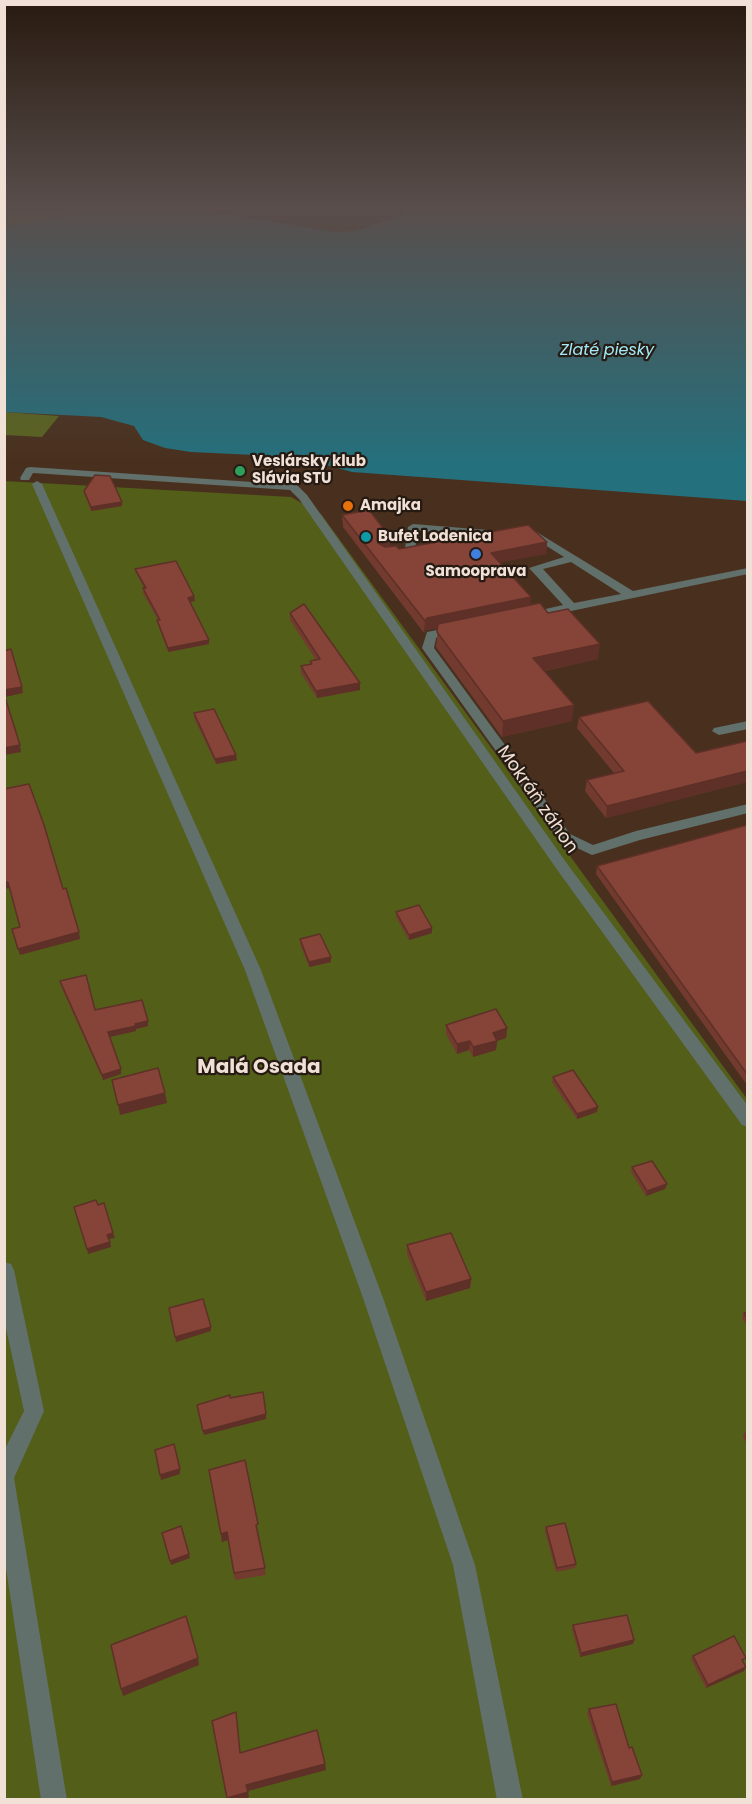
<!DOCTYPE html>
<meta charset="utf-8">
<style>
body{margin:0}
#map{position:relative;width:752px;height:1804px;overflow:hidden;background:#49301e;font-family:Poppins,sans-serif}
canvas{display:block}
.frame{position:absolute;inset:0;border:6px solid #f1e0d5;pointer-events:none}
</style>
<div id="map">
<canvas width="752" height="1804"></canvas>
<div class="frame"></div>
</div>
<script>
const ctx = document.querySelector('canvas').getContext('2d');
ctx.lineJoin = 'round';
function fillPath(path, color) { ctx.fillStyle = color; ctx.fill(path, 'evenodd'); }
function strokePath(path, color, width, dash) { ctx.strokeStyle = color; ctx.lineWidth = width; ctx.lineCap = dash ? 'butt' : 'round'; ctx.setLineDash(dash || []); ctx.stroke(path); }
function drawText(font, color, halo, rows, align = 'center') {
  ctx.font = font + ' Poppins,sans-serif'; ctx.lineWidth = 4.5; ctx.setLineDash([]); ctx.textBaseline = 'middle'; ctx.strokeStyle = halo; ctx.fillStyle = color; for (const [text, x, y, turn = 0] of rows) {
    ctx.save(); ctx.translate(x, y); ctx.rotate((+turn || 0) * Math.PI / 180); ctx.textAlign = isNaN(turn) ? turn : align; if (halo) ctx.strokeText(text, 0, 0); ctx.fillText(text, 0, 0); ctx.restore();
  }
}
const green = new Path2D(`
 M 4,481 L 291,497 L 321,514 L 747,1099 L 747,1799 L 5,1799 Z`);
const forest = new Path2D(`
 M 15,211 L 101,211 L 44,218 L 5,227 L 4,213 Z
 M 4,412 L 5,412 L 59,416 L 42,437 L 5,435 Z`);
const water = new Path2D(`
 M 101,211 L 222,213 L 334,232 L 356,231 L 404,214 L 405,211 L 747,211 L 747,501 L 352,472 L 297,457 L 191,452 L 165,448 L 143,440 L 134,426 L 101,417 L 5,412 L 5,227 L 44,218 Z`);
const minor = new Path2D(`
 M 30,467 L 297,485 L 307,495 L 568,865 L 748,1106 L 748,1127 L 742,1125 L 558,871 L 299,499 L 290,490 L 33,473 L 29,480 L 21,480 L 20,478 L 26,468 Z
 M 37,481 L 42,484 L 261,970 L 383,1298 L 475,1565 L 523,1800 L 497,1800 L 453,1565 L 363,1298 L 245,970 L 32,484 Z
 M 413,524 L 488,530 L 493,533 L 488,536 L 418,531 L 415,549 L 410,552 L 405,549 L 408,527 Z
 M 530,528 L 633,591 L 748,568 L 748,574 L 528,620 L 524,618 L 524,614 L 563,605 L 529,568 L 564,557 L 526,533 L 525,531 ZM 571,562 L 621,594 L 574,603 L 543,569 Z
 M 457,626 L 461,627 L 461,633 L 436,638 L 434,648 L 570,834 L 593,845 L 636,831 L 748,804 L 748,813 L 640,840 L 592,855 L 560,840 L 422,648 L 427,632 Z
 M 748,721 L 748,729 L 719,735 L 712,731 L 714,728 Z
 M 4,1262 L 11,1264 L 14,1270 L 44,1411 L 14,1478 L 67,1800 L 41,1800 L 4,1555 L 4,1451 L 24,1411 L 4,1319 Z`);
const wall = new Path2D(`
 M 84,491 L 122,502 L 122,506 L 91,511 L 85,495 Z
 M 342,515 L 390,547 L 399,549 L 547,542 L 546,554 L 500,562 L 530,605 L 548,613 L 598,659 L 544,671 L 572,721 L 502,737 L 436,647 L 438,628 L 427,630 L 424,633 L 343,527 Z
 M 135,569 L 195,601 L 190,602 L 209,644 L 168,652 L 158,625 L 157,620 L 158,620 L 143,593 L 143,588 L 144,588 L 136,573 Z
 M 290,613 L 360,690 L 317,698 L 301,673 L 301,666 L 310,665 L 310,661 L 316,660 L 290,620 Z
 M 194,713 L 236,755 L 237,760 L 216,764 L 194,718 Z
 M 579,717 L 696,753 L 747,741 L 747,782 L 606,818 L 585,791 L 587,780 L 614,773 L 577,728 Z
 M 747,825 L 747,1085 L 596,874 L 597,866 Z
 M 396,912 L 432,933 L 409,940 L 396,917 Z
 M 300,939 L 331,957 L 331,962 L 309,967 L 300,944 Z
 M 60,981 L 95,1010 L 148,1026 L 136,1029 L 136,1031 L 110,1037 L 121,1074 L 103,1080 L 61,986 Z
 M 446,1025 L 507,1028 L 506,1038 L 497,1041 L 496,1050 L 473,1057 L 469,1050 L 457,1054 L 446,1034 Z
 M 553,1077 L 597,1112 L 577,1119 L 552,1082 Z
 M 632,1167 L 667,1184 L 665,1189 L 646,1196 L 631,1172 Z
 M 407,1245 L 471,1279 L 470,1288 L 426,1301 L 407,1254 Z
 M 747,1312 L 747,1326 L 742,1318 L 744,1313 Z
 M 747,1428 L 747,1444 L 743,1437 Z
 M 209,1470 L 259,1532 L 257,1532 L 266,1575 L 235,1580 L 228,1540 L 222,1542 Z
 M 546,1527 L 576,1564 L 575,1568 L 556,1572 L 545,1531 Z
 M 573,1625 L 634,1640 L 633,1644 L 580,1657 L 572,1629 Z
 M 693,1656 L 744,1662 L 744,1671 L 706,1688 L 691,1659 Z
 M 589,1709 L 629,1748 L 642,1775 L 640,1779 L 611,1786 L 587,1713 Z`);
const shadedWall = new Path2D(`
 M 122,502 L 122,506 L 91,511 L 91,507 Z
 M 390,537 L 390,549 L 378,555 L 378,543 L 379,540 Z
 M 547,542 L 546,554 L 491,564 L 491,553 Z
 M 194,596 L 195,601 L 189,602 L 188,598 Z
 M 531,597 L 530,609 L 427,630 L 424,633 L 425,621 L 427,618 Z
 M 209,640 L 209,644 L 168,652 L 168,648 Z
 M 600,644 L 598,659 L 532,673 L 533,658 Z
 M 360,683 L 360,690 L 317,698 L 316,691 Z
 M 22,687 L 23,693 L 5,697 L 4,690 Z
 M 574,705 L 572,721 L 502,737 L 503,721 Z
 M 20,745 L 21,752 L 4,755 L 4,748 Z
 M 236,755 L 237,760 L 216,764 L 215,759 Z
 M 747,771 L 747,782 L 606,818 L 607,806 Z
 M 4,882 L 8,882 L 10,888 L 4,889 Z
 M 432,928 L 432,933 L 409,940 L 409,935 Z
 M 79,932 L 80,939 L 20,955 L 18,949 Z
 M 331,957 L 331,962 L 309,967 L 309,962 Z
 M 148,1021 L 148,1026 L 136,1029 L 136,1031 L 109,1037 L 108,1032 Z
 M 507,1028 L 506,1038 L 497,1041 L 496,1050 L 473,1057 L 473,1047 L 493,1033 Z
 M 470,1041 L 469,1050 L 457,1054 L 457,1044 Z
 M 121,1069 L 121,1074 L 103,1080 L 102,1075 Z
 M 165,1093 L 167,1103 L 120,1115 L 118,1105 Z
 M 598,1107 L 597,1112 L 577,1119 L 577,1114 Z
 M 667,1184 L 665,1189 L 646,1196 L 647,1191 Z
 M 113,1233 L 115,1238 L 108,1239 L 107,1235 Z
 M 110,1242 L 111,1247 L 88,1254 L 87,1249 Z
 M 471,1279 L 470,1288 L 426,1301 L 426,1292 Z
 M 211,1327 L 211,1331 L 176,1342 L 175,1337 Z
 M 266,1414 L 266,1419 L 204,1435 L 203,1431 Z
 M 180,1469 L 180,1474 L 161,1480 L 160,1475 Z
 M 227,1532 L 228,1540 L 222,1542 L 221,1534 Z
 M 189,1554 L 190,1558 L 171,1565 L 170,1561 Z
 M 634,1640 L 633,1644 L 580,1657 L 581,1653 Z
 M 198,1658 L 199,1665 L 123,1696 L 121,1689 Z
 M 746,1667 L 744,1671 L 706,1688 L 708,1685 Z
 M 325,1764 L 326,1770 L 248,1791 L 246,1785 Z
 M 642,1775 L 640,1779 L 611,1786 L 612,1782 Z
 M 248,1792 L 249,1797 L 242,1800 L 228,1800 L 227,1798 Z`);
const building = new Path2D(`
 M 95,475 L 110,476 L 122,502 L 91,507 L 84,491 Z
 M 369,510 L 390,537 L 379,540 L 378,543 L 385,547 L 396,546 L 399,549 L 528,525 L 547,542 L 491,553 L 531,597 L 427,618 L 425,621 L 342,515 Z
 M 176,561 L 194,596 L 188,598 L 209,640 L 168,648 L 157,620 L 160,620 L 143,588 L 146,588 L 135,569 Z
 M 540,603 L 548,613 L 568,609 L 600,644 L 533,658 L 574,705 L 503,721 L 437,632 L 438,624 Z
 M 304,604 L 360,683 L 316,691 L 301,666 L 312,664 L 310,661 L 320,659 L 290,613 Z
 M 11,649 L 22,687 L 4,690 L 4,651 Z
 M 4,694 L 20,745 L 4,748 Z
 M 648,701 L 696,753 L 747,741 L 747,771 L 607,806 L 587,780 L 624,771 L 579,717 Z
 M 214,709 L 236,755 L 215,759 L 194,713 Z
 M 29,784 L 44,825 L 63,889 L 66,888 L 79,932 L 18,949 L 12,929 L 20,927 L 8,882 L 4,882 L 4,789 Z
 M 747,825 L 747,1074 L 597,866 Z
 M 419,905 L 432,928 L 409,935 L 396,912 Z
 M 320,934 L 331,957 L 309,962 L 300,939 Z
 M 86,975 L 95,1010 L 142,1000 L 148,1021 L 135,1024 L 136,1026 L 108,1032 L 121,1069 L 102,1075 L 60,981 Z
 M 496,1009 L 507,1028 L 493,1033 L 497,1041 L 473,1047 L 470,1041 L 457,1044 L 446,1025 Z
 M 158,1068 L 165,1093 L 118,1105 L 112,1080 Z
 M 573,1070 L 598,1107 L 577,1114 L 553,1077 Z
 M 652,1161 L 667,1184 L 647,1191 L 632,1167 Z
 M 96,1200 L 98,1205 L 104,1203 L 113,1233 L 107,1235 L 110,1242 L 87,1249 L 74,1207 Z
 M 451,1233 L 471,1279 L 426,1292 L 407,1245 Z
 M 203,1299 L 211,1327 L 175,1337 L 169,1308 Z
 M 747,1312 L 747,1319 L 744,1313 Z
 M 263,1392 L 266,1414 L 203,1431 L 197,1405 L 230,1395 L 230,1398 Z
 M 174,1444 L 180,1469 L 160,1475 L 155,1450 Z
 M 245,1460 L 258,1524 L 256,1525 L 265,1568 L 234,1573 L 227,1532 L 221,1534 L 209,1470 Z
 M 565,1523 L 576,1564 L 557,1568 L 546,1527 Z
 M 181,1526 L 189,1554 L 170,1561 L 162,1533 Z
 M 627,1615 L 634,1640 L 581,1653 L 573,1625 Z
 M 186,1616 L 198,1658 L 121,1689 L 111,1645 Z
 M 734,1636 L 746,1658 L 742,1660 L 746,1667 L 708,1685 L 693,1656 Z
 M 616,1704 L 629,1748 L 632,1747 L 642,1775 L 612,1782 L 589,1709 Z
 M 236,1712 L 240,1753 L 317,1730 L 325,1764 L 246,1785 L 248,1792 L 227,1798 L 212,1721 Z`);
const markers = [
 [240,471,6,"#2e9e5b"],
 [348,506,6,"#e8710a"],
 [366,537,6,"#0f9aa8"],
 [476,554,6,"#3f7fe0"]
];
const farPoinames = [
 ["Veslársky klub",252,462],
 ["Slávia STU",252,479],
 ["Amajka",360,506],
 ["Bufet Lodenica",378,537],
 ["Samooprava",476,572,"center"]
];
const farWaternames = [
 ["Zlaté piesky",607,351]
];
const streetNames = [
 ["Mokráň záhon",537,800,55]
];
const neighbourhoodNames = [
 ["Malá Osada",259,1068]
];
fillPath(green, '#535e19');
fillPath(forest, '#59641f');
fillPath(water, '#24707d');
fillPath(minor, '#61706a');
fillPath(wall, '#733a30');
fillPath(shadedWall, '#5e3027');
fillPath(building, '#864438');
strokePath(building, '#5e3027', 1.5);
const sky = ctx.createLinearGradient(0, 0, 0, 464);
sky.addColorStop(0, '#281a10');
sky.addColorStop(0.45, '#594e4c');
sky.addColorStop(1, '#594e4c00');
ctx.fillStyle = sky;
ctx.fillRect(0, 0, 752, 464);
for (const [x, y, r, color] of markers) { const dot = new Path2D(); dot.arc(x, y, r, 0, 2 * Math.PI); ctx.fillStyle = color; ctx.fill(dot); strokePath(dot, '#261b13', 2); }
drawText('bold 15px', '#f1e0d5', '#261b13', farPoinames, 'left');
drawText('italic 16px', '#a2eaf8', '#261b13', farWaternames);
drawText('18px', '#f1e0d5', '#261b13', streetNames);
drawText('bold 20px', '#f1e0d5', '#261b13', neighbourhoodNames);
</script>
